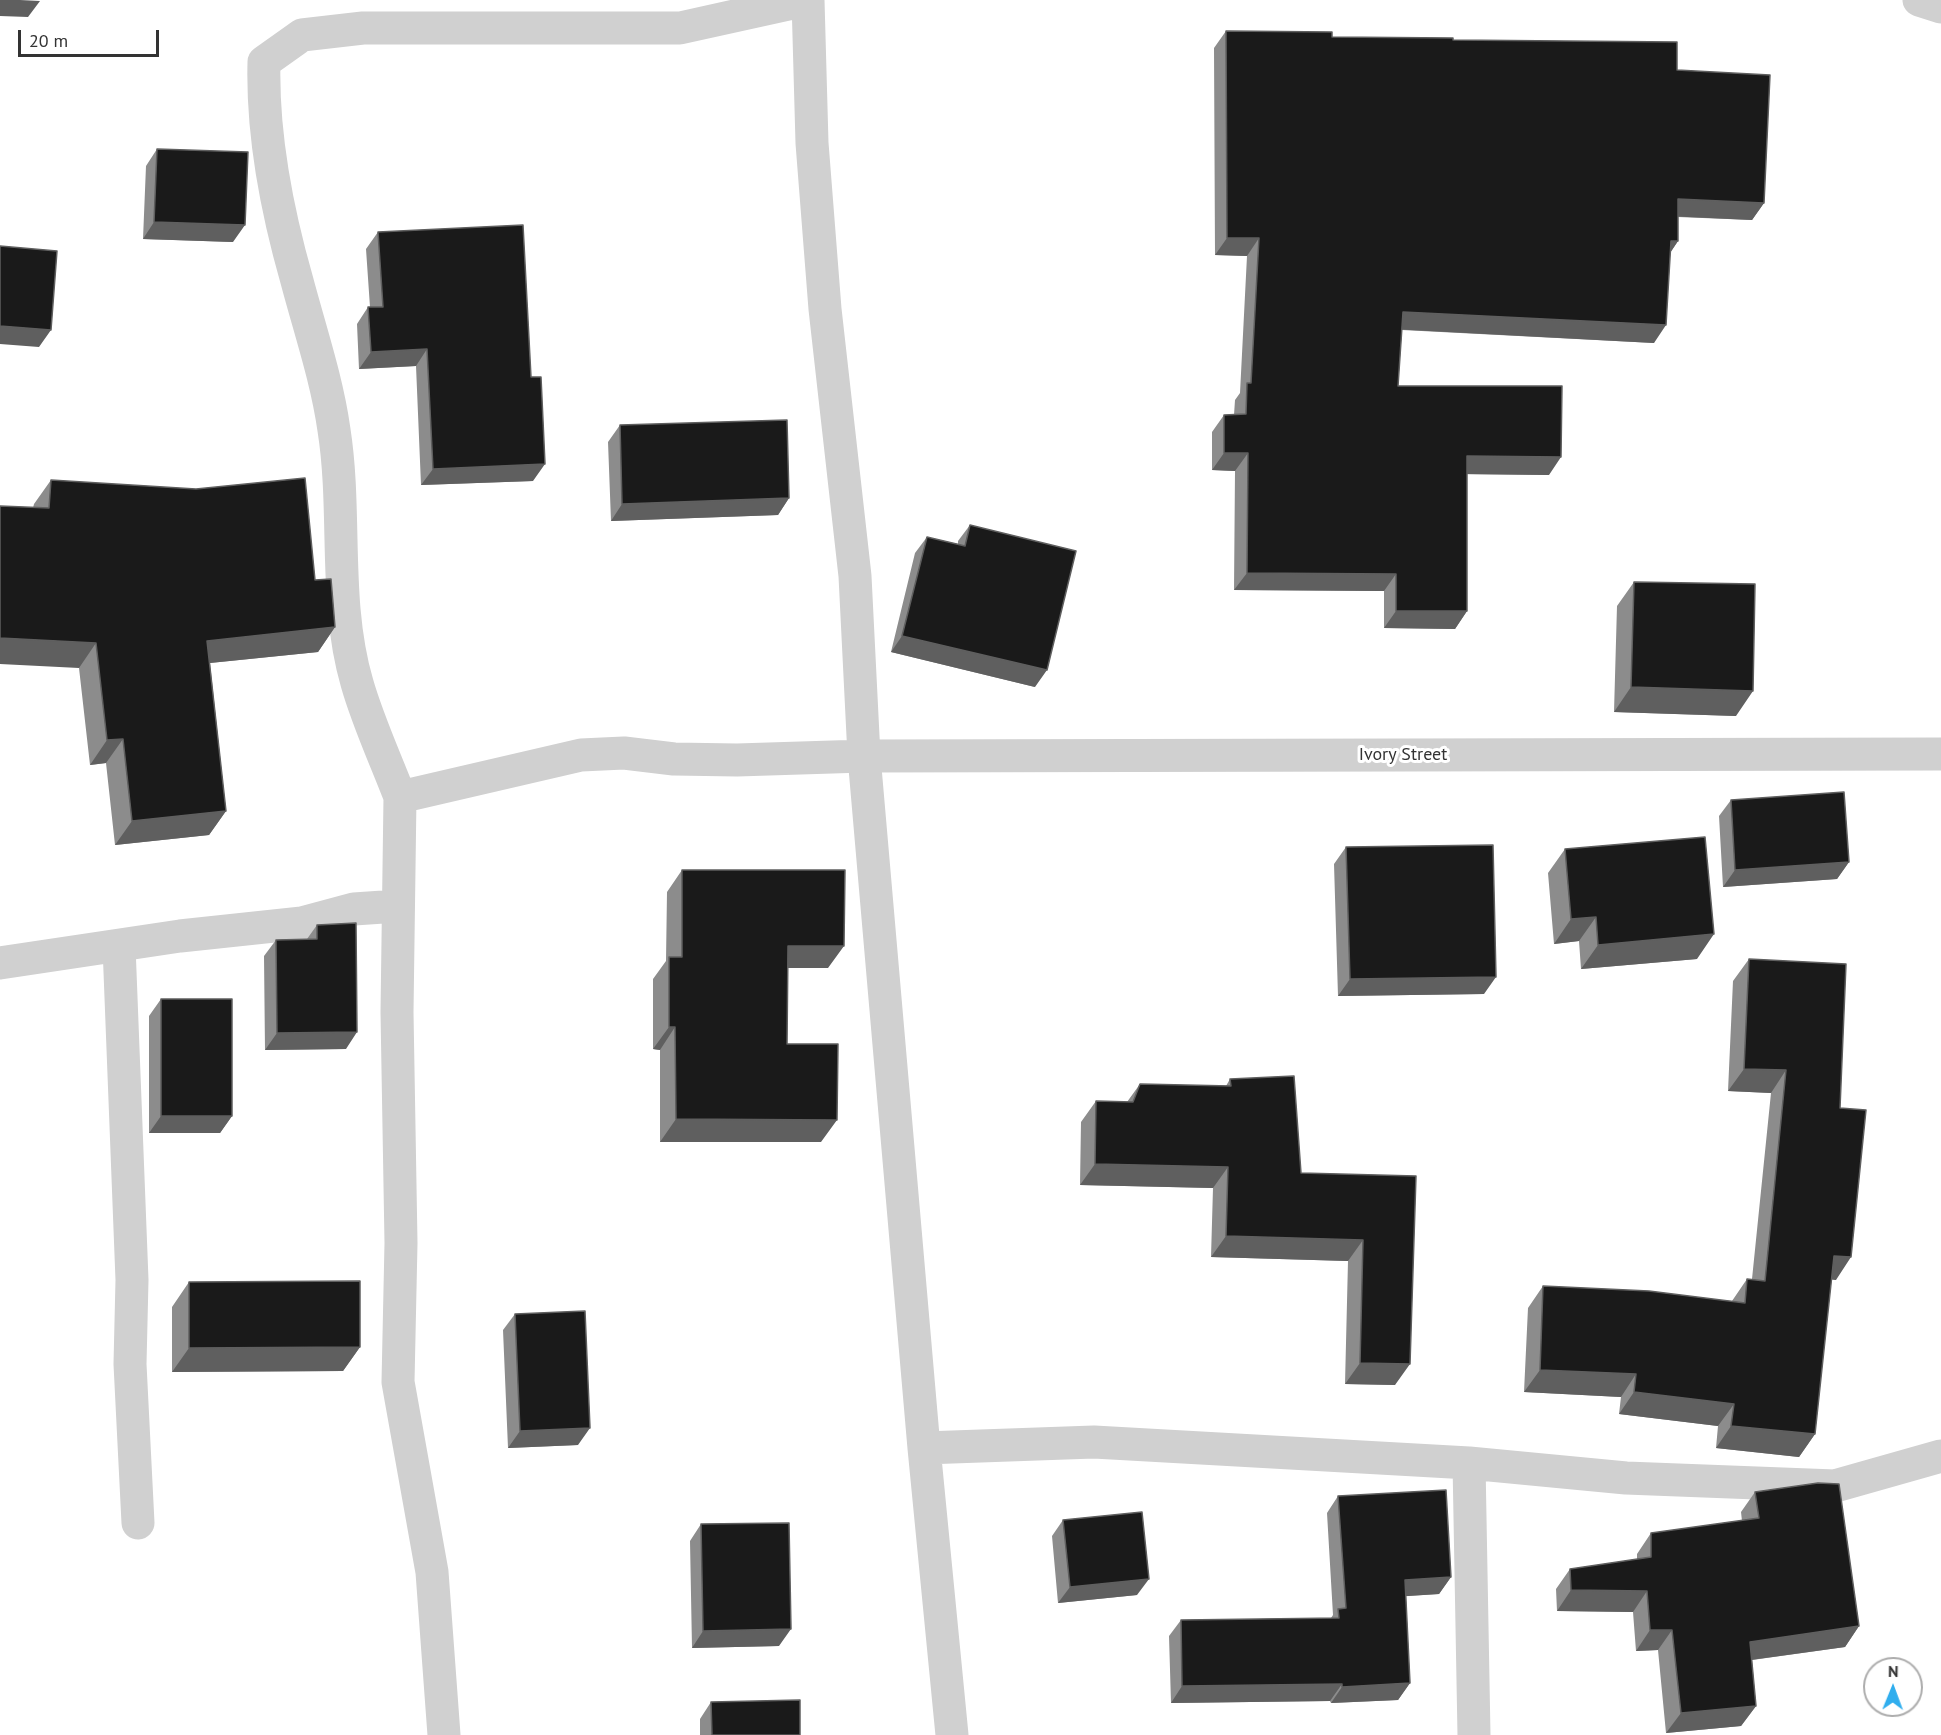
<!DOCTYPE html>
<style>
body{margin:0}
#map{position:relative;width:1941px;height:1735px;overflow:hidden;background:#fff;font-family:"PT Sans",sans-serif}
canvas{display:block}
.north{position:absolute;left:1863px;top:1657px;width:60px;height:60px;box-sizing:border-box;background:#fff;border:2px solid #adadad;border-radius:50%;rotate:1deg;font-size:16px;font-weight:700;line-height:24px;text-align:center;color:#333}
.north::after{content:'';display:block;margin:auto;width:21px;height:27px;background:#30aeee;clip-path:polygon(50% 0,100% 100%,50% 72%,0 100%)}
.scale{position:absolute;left:18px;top:30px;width:141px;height:27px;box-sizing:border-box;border:3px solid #333;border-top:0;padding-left:8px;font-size:18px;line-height:21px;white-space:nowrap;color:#333;-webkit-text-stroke:4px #fff;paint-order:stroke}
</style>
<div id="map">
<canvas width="1941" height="1735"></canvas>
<div class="north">N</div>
<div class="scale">20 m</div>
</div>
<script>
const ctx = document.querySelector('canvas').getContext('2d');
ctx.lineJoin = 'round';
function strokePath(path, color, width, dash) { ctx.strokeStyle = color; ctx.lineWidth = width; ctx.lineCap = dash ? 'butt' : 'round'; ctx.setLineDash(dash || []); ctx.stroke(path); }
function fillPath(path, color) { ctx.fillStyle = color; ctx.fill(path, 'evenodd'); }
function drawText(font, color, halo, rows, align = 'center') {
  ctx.font = font + ' "PT Sans",sans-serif'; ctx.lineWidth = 6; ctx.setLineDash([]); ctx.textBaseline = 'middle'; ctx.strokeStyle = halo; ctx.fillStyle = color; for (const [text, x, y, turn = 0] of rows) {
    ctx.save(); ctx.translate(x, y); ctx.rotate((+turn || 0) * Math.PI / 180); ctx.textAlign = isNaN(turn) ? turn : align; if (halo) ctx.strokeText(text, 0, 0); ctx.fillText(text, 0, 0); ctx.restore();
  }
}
const minor = new Path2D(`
 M 808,0 L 812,143 L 825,309 L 855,576 L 864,756 L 924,1448 L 952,1735
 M 1919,0 L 1941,7
 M 400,797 C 386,760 368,722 357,683 C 333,601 347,513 334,430 C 327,380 310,330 297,281 C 277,211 262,135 264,62 L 302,35 L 363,28 L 680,28 L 807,0
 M 119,946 L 132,1280 L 130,1364 L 138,1523
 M 0,963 L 180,936 L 302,923 L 354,909 L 398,906
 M 924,1448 L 1094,1442 L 1469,1463 L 1626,1478 L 1835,1486 L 1941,1456
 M 1469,1463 L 1474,1735
 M 444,1735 L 432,1572 L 398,1382 L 401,1243 L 397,1012 L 400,797 L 581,755 L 624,753 L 674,759 L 737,760 L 864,756 L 1941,754`);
const wall = new Path2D(`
 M 1226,31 L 1332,37 L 1453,40 L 1677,70 L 1764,203 L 1752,220 L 1678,217 L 1678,241 L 1670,253 L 1654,343 L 1402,330 L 1398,386 L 1549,475 L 1467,474 L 1467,611 L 1455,629 L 1384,628 L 1384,591 L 1234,590 L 1235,471 L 1212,470 L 1212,432 L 1224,415 L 1234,415 L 1235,400 L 1240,393 L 1247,256 L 1215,255 L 1214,48 Z
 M 157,149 L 233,242 L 143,239 L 146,166 Z
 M 378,232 L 533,481 L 421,485 L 416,366 L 359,369 L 357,324 L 368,307 L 370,307 L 366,249 Z
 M 620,425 L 789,498 L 778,515 L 611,521 L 608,442 Z
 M 51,480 L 315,580 L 335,627 L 318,652 L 210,663 L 226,811 L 209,835 L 115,845 L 106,763 L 90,765 L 79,668 L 33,508 L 34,504 Z
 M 970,525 L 1035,687 L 891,652 L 915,553 L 927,537 L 958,544 L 958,541 Z
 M 1634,582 L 1736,716 L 1614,712 L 1617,606 Z
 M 1731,800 L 1849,862 L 1837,879 L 1723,887 L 1719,816 Z
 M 1346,847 L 1484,994 L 1338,996 L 1334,864 Z
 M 1565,849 L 1697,959 L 1581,969 L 1579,941 L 1554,944 L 1548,873 Z
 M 682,870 L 828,968 L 788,968 L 787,1044 L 821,1142 L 660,1142 L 660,1050 L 653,1049 L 653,979 L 666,961 L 667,892 Z
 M 317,925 L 346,1049 L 265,1050 L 264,956 L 276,940 L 307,939 Z
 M 1749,959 L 1840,1108 L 1836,1280 L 1831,1279 L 1815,1434 L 1799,1457 L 1716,1448 L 1718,1426 L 1619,1414 L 1621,1397 L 1524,1392 L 1528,1308 L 1543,1286 L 1732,1301 L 1747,1279 L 1752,1279 L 1771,1093 L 1728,1091 L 1733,981 Z
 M 161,999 L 232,1116 L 220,1133 L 149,1133 L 149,1016 Z
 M 1230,1079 L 1301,1173 L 1416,1176 L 1395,1385 L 1345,1384 L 1348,1261 L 1211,1257 L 1213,1188 L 1080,1185 L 1081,1122 L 1096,1101 L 1127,1102 L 1140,1084 L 1226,1086 Z
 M 189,1282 L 360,1347 L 343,1371 L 172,1372 L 172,1307 Z
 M 515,1314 L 578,1445 L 508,1448 L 503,1330 Z
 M 1755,1492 L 1859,1626 L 1845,1647 L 1752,1660 L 1756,1706 L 1741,1726 L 1666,1733 L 1658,1650 L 1636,1651 L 1633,1612 L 1557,1611 L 1556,1589 L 1570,1569 L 1637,1559 L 1637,1554 L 1651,1533 L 1742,1521 L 1741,1512 Z
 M 1338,1496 L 1451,1577 L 1439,1594 L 1406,1596 L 1410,1683 L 1398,1700 L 1331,1703 L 1330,1701 L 1171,1703 L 1169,1636 L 1181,1620 L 1331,1618 L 1333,1615 L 1327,1513 Z
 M 1063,1520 L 1137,1595 L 1058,1603 L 1052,1536 Z
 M 701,1524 L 779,1646 L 692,1648 L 690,1541 Z
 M 711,1702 L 800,1735 L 700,1735 L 700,1719 Z`);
const shadedWall = new Path2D(`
 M 0,0 L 20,0 L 40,1 L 28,17 L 0,16 Z
 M 1678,199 L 1764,203 L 1752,220 L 1666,216 Z
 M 154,222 L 245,225 L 233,242 L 143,239 Z
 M 1227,238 L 1259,238 L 1247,256 L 1215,255 Z
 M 1671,241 L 1678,241 L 1666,259 Z
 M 1403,312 L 1666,325 L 1654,343 L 1391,329 Z
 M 0,326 L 51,330 L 39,347 L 0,344 Z
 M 427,349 L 416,366 L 359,369 L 371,352 Z
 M 1224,453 L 1248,453 L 1235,471 L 1212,470 Z
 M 1467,456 L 1561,457 L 1549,475 L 1455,474 Z
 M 545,464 L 533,481 L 421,485 L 433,469 Z
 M 789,498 L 778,515 L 611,521 L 622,504 Z
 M 1247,573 L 1396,574 L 1384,591 L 1234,590 Z
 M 1396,611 L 1467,611 L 1455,629 L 1384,628 Z
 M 335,627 L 318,652 L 190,665 L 207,641 Z
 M 902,636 L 1047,670 L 1035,687 L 891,652 Z
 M 0,638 L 96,643 L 79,668 L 0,664 Z
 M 1631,687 L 1753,691 L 1736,716 L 1614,712 Z
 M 123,739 L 106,763 L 90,765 L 107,740 Z
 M 226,811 L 209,835 L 115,845 L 132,821 Z
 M 1849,862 L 1837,879 L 1723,887 L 1735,870 Z
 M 1596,917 L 1579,941 L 1554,944 L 1571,919 Z
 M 1714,934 L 1697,959 L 1581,969 L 1598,945 Z
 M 788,946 L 844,946 L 828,968 L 772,968 Z
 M 1496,977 L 1484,994 L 1338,996 L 1350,979 Z
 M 669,1027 L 675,1027 L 660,1050 L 653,1049 Z
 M 357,1032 L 346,1049 L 265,1050 L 277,1033 Z
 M 1744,1069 L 1786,1070 L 1771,1093 L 1728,1091 Z
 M 161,1116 L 232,1116 L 220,1133 L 149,1133 Z
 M 676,1119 L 837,1120 L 821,1142 L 660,1142 Z
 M 1095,1164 L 1228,1167 L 1213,1188 L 1080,1185 Z
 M 1226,1236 L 1363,1240 L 1348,1261 L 1211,1257 Z
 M 1834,1256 L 1851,1257 L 1836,1280 L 1818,1278 Z
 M 360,1347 L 343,1371 L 172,1372 L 189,1348 Z
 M 1360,1363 L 1410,1364 L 1395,1385 L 1345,1384 Z
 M 1540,1370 L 1636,1374 L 1621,1397 L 1524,1392 Z
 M 1634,1392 L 1734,1404 L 1718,1426 L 1619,1414 Z
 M 1731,1426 L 1815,1434 L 1799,1457 L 1716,1448 Z
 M 590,1428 L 578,1445 L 508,1448 L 520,1431 Z
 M 1451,1577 L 1439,1594 L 1393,1597 L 1405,1580 Z
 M 1149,1579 L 1137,1595 L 1058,1603 L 1070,1587 Z
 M 1571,1590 L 1647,1591 L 1633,1612 L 1557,1611 Z
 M 1859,1626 L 1845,1647 L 1736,1662 L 1750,1642 Z
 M 791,1629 L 779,1646 L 692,1648 L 703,1631 Z
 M 1650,1630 L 1672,1630 L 1658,1650 L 1636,1651 Z
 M 1410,1683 L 1398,1700 L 1331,1703 L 1342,1687 Z
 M 1342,1684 L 1330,1701 L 1171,1703 L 1182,1686 Z
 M 1756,1706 L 1741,1726 L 1666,1733 L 1681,1713 Z`);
const building = new Path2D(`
 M 1226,31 L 1332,32 L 1332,37 L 1453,38 L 1453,40 L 1677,42 L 1677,70 L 1770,75 L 1764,203 L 1678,199 L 1678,241 L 1671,241 L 1666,325 L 1403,312 L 1398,386 L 1562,386 L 1561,457 L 1467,456 L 1467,611 L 1396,611 L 1396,574 L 1247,573 L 1248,453 L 1224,453 L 1224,415 L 1246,414 L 1247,383 L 1251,383 L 1259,238 L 1227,238 Z
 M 157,149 L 248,152 L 245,225 L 154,222 Z
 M 523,225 L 531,377 L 541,377 L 545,464 L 433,469 L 427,349 L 371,352 L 368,307 L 383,307 L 378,232 Z
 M 0,246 L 57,251 L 51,330 L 0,326 Z
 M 787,420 L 789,498 L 622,504 L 620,425 Z
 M 305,478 L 315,580 L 331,579 L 335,627 L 207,641 L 226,811 L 132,821 L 123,739 L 107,740 L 96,643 L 0,638 L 0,506 L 49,508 L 51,480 L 196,489 Z
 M 970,525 L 1076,551 L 1047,670 L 902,636 L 927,537 L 965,546 Z
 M 1634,582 L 1755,584 L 1753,691 L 1631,687 Z
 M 1844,792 L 1849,862 L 1735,870 L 1731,800 Z
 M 1705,837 L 1714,934 L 1598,945 L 1596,917 L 1571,919 L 1565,849 Z
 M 1493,845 L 1496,977 L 1350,979 L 1346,847 Z
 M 682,870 L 845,870 L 844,946 L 788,946 L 787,1044 L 838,1044 L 837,1120 L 676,1119 L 675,1027 L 669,1027 L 669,957 L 682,957 Z
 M 356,923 L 357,1032 L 277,1033 L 276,940 L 317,939 L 317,925 Z
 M 1749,959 L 1846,964 L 1840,1108 L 1866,1110 L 1851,1257 L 1834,1256 L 1815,1434 L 1731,1426 L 1734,1404 L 1634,1392 L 1636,1374 L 1540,1370 L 1543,1286 L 1649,1291 L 1745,1303 L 1747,1279 L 1765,1281 L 1786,1070 L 1744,1069 Z
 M 161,999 L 232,999 L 232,1116 L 161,1116 Z
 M 1294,1076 L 1301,1173 L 1416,1176 L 1410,1364 L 1360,1363 L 1363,1240 L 1226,1236 L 1228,1167 L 1095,1164 L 1096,1101 L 1133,1102 L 1140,1084 L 1231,1086 L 1230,1079 Z
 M 360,1281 L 360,1347 L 189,1348 L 189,1282 Z
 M 585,1311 L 590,1428 L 520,1431 L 515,1314 Z
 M 1818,1483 L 1839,1484 L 1859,1626 L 1750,1642 L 1756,1706 L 1681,1713 L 1672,1630 L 1650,1630 L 1647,1591 L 1571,1590 L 1570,1569 L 1651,1557 L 1651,1533 L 1759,1518 L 1755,1492 Z
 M 1446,1490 L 1451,1577 L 1405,1580 L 1410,1683 L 1342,1687 L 1342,1684 L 1182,1686 L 1181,1620 L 1339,1618 L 1338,1609 L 1346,1608 L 1338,1496 Z
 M 1142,1512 L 1149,1579 L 1070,1587 L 1063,1520 Z
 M 789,1523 L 791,1629 L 703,1631 L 701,1524 Z
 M 800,1700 L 800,1735 L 712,1735 L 711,1702 Z`);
const streetNames = [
 ["Ivory Street",1403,755]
];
strokePath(minor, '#d0d0d0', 33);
fillPath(wall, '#8c8c8c');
fillPath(shadedWall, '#5f5f5f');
fillPath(building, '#1a1a1a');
strokePath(building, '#5f5f5f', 1.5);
drawText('18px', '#333', '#fff', streetNames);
</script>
